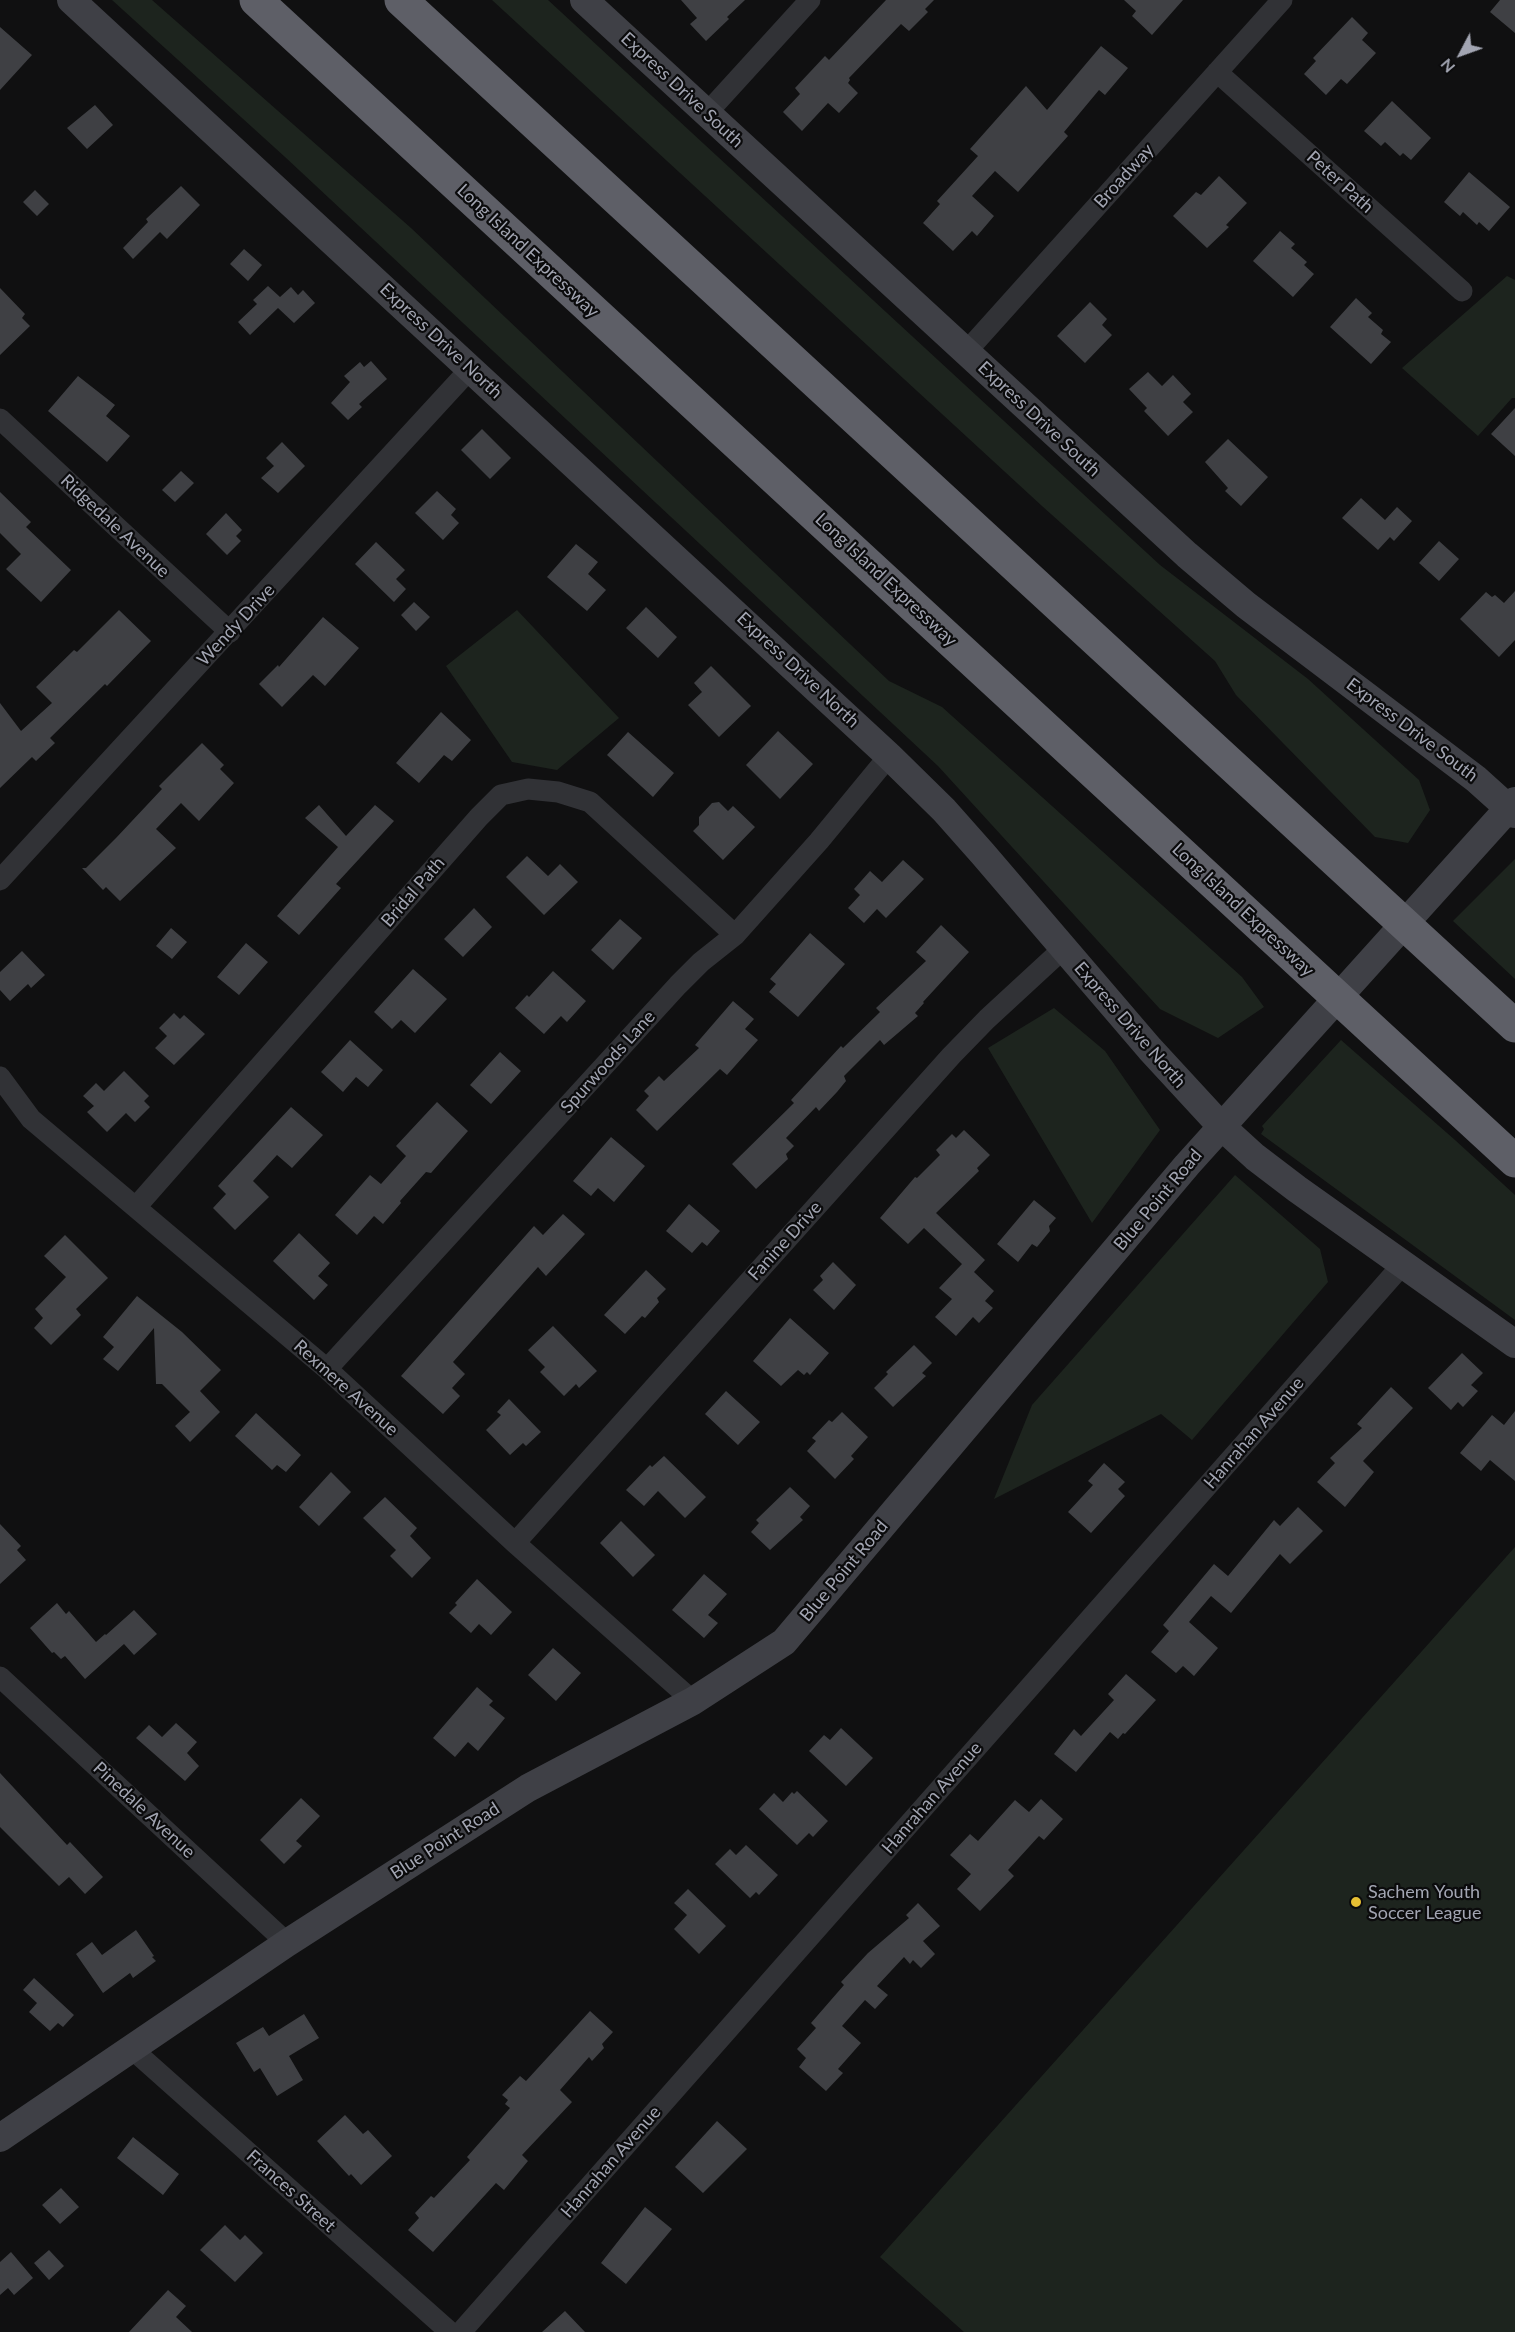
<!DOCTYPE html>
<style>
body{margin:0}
#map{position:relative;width:1515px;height:2332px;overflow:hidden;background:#101011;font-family:Lato,sans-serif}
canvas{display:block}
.north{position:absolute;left:1431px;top:24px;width:60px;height:60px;-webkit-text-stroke:4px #0b0b0c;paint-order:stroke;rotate:229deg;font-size:16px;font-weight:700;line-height:24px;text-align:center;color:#a2a5b2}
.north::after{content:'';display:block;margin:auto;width:21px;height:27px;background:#a2a5b2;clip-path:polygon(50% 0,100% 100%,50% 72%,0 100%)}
</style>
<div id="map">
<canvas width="1515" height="2332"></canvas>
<div class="north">N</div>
</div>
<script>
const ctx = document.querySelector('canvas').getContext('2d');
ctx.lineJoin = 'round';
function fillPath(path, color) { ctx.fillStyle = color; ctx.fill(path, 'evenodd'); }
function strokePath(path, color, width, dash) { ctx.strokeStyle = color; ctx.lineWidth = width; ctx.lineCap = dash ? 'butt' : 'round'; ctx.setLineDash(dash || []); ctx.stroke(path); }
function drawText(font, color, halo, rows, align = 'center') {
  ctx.font = font + ' Lato,sans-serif'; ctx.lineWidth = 4.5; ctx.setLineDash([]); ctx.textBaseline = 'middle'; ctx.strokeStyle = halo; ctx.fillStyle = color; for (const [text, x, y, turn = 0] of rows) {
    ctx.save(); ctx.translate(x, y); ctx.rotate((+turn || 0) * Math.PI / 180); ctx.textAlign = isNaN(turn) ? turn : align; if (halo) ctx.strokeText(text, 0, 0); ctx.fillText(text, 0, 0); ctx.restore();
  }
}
const green = new Path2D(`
 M 112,0 L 152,0 L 411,228 L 889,681 L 942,707 L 1242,977 L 1264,1007 L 1218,1038 L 1160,1009 L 938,766 L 285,157 Z
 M 492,0 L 548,0 L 1160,565 L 1308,679 L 1419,780 L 1430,810 L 1408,843 L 1375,837 L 1236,695 L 1215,661 L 1042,506 Z
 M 1507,276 L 1515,280 L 1515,398 L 1512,398 L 1478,436 L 1402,368 Z
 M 517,610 L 619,718 L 557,770 L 512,762 L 446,666 Z
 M 1515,859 L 1515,979 L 1453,921 Z
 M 1054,1008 L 1105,1051 L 1160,1130 L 1092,1223 L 988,1048 Z
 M 1341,1040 L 1455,1140 L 1515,1195 L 1515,1320 L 1261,1134 L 1264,1129 L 1262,1126 Z
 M 1235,1175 L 1320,1249 L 1328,1282 L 1192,1440 L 1161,1414 L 994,1499 L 1032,1405 Z
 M 1515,1547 L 1515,2332 L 964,2332 L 880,2257 Z`);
const building = new Path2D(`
 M 681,0 L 745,0 L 727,17 L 729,19 L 706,41 L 690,24 L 697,18 Z
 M 886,0 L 934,0 L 925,9 L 928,12 L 909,31 L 901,24 L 849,78 L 850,80 L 848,83 L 858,93 L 839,113 L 828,103 L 802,131 L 783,112 L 800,94 L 795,88 L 825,56 L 829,60 Z
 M 1124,0 L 1183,0 L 1152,35 L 1132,16 L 1136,11 Z
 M 1500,0 L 1515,0 L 1515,33 L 1490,12 Z
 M 1352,17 L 1368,33 L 1362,40 L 1376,53 L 1347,84 L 1341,79 L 1326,95 L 1304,74 L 1316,61 L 1313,58 Z
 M 0,27 L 32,55 L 0,90 Z
 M 1101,46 L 1128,68 L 1105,95 L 1099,90 L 1064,132 L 1068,136 L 1018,192 L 995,171 L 972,196 L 994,216 L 977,236 L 972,231 L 953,251 L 923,223 L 940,204 L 937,201 L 978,156 L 970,149 L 1026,86 L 1047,110 Z
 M 1392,101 L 1431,138 L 1411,160 L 1403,153 L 1400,156 L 1385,142 L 1381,146 L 1364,131 Z
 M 95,105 L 113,125 L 87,149 L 67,128 Z
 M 1469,172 L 1510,207 L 1489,231 L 1479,222 L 1477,225 L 1463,212 L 1460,216 L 1444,202 Z
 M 1219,176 L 1247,203 L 1226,225 L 1229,227 L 1207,248 L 1173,216 L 1196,192 L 1201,195 Z
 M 181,186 L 200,205 L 167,239 L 160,232 L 133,259 L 123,248 L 148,222 L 146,219 Z
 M 35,190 L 49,204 L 37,216 L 23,202 Z
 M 1280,231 L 1295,244 L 1291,248 L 1307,262 L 1304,265 L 1314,274 L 1293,297 L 1253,261 Z
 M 244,249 L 262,265 L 248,281 L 230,264 Z
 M 268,286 L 280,297 L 291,287 L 298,295 L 303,290 L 315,303 L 294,323 L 278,308 L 250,335 L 238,322 L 257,304 L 253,300 Z
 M 0,288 L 25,314 L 22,318 L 30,326 L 0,355 Z
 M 1356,298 L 1372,313 L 1368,317 L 1383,330 L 1381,334 L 1391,342 L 1371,364 L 1330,327 Z
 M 1090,302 L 1107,319 L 1102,325 L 1112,335 L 1085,363 L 1057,336 Z
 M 371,361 L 387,379 L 359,404 L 362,407 L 348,420 L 331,403 L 350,382 L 344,376 L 360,362 L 364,367 Z
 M 1148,372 L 1162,386 L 1173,375 L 1191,394 L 1183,402 L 1193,412 L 1168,436 L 1144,411 L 1147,408 L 1129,389 Z
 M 78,376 L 115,405 L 106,416 L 130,436 L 107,462 L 48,411 Z
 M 1515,408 L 1515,456 L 1491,434 Z
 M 482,429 L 511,458 L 490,479 L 461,450 Z
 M 1228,439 L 1268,477 L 1241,506 L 1225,491 L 1228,488 L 1205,462 Z
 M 282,442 L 305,466 L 278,493 L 261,478 L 274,466 L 266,458 Z
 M 181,471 L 194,483 L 175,502 L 162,490 Z
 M 437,491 L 456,509 L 451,515 L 459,523 L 443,540 L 415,513 Z
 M 0,492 L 31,522 L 26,527 L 71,570 L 41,602 L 6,569 L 21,554 L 0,533 Z
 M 1361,498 L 1385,520 L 1397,507 L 1412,521 L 1394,541 L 1390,537 L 1378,550 L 1342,518 Z
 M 226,513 L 242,530 L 236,536 L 241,541 L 227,555 L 206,534 Z
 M 1439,541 L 1459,559 L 1439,581 L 1419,563 Z
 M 376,542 L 405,570 L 396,579 L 406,589 L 394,602 L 355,564 Z
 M 576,544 L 598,562 L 588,574 L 606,590 L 587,611 L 547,577 Z
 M 1515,591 L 1515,640 L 1499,657 L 1460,619 L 1486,592 L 1492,597 L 1495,595 L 1504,603 Z
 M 414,602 L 430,617 L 416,631 L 401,615 Z
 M 646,607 L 677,637 L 658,658 L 626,628 Z
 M 119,610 L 151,641 L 107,686 L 105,684 L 50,738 L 55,743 L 36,761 L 32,757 L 0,788 L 0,703 L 21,731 L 52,703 L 36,687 L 74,650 L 77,652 Z
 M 323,617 L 359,648 L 325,686 L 313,675 L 282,707 L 259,684 L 278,665 L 279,667 Z
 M 711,666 L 751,706 L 719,737 L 688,705 L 702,692 L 694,683 Z
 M 441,712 L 471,740 L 452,761 L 444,755 L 419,783 L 396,763 Z
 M 778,731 L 813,764 L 780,799 L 746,765 Z
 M 628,732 L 674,773 L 653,797 L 607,755 Z
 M 202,743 L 224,765 L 220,769 L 234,783 L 199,821 L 181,803 L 156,829 L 176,848 L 120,901 L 106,887 L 103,890 L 82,868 L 86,868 L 116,838 L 162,789 L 159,786 Z
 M 719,802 L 728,811 L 733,806 L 755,827 L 723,860 L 693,831 L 699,825 L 699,817 L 712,803 Z
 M 319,805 L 346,836 L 375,805 L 394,821 L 336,884 L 341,888 L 299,935 L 277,916 L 338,847 L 305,818 Z
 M 527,856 L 548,876 L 560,864 L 578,882 L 544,915 L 506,877 Z
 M 903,860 L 924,879 L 886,918 L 877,909 L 864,923 L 848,908 L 860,895 L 854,889 L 870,871 L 882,882 Z
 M 474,908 L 492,927 L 463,957 L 444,939 Z
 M 620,919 L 642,938 L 613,970 L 591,950 Z
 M 941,925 L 969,952 L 923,1002 L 924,1003 L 915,1013 L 918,1016 L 884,1045 L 880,1040 L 844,1076 L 846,1081 L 837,1092 L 819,1111 L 816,1107 L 786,1138 L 794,1146 L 786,1154 L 788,1159 L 756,1189 L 732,1164 L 794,1103 L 791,1100 L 841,1046 L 843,1048 L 880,1012 L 876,1008 L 926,961 L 916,952 Z
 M 171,928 L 187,942 L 172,959 L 156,946 Z
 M 810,933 L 845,964 L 798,1017 L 769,992 L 776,984 L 770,979 Z
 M 246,943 L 268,962 L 239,995 L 217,977 Z
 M 22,951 L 45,975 L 31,988 L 28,984 L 10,1001 L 0,990 L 0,972 Z
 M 413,969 L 447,999 L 415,1033 L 401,1020 L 392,1029 L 374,1012 Z
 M 553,971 L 586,1001 L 567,1022 L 561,1016 L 544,1034 L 515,1008 L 527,995 L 529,997 Z
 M 733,1001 L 754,1019 L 745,1029 L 758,1040 L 727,1075 L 720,1069 L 657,1131 L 636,1110 L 649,1096 L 644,1091 L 659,1076 L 664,1081 L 699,1048 L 695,1045 Z
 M 174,1013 L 180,1019 L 184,1015 L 205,1034 L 174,1065 L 155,1048 L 167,1036 L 159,1028 Z
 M 350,1040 L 383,1070 L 368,1087 L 356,1077 L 343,1092 L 321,1072 Z
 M 500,1052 L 521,1071 L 491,1104 L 470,1085 Z
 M 124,1071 L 149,1096 L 144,1101 L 150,1107 L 135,1122 L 126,1113 L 107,1132 L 87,1112 L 94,1106 L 83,1096 L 96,1083 L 104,1091 Z
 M 437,1102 L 468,1131 L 431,1173 L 426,1172 L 400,1201 L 401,1203 L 383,1224 L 374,1216 L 357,1235 L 335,1215 L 370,1175 L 381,1184 L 406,1156 L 396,1146 Z
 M 291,1107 L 323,1135 L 292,1168 L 277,1155 L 253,1181 L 269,1197 L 235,1230 L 213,1208 L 226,1194 L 218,1186 Z
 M 964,1130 L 990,1155 L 977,1168 L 979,1171 L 936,1213 L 985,1260 L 974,1272 L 994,1291 L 985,1301 L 993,1308 L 979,1323 L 973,1317 L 956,1336 L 935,1317 L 952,1299 L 939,1288 L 962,1264 L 924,1228 L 908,1244 L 880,1218 L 915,1177 L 917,1178 L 940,1155 L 936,1150 L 952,1134 L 956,1138 Z
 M 611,1137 L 645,1166 L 614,1202 L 598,1188 L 591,1196 L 573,1181 Z
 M 1034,1200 L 1056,1218 L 1049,1226 L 1050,1231 L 1037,1247 L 1032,1244 L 1018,1262 L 997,1244 Z
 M 689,1204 L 720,1231 L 707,1246 L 702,1242 L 692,1253 L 666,1231 Z
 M 563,1214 L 585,1234 L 546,1276 L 538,1267 L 453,1362 L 465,1374 L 452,1388 L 460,1396 L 443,1414 L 401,1376 L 534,1226 L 543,1235 Z
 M 299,1233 L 330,1263 L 318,1276 L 328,1285 L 314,1300 L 273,1261 Z
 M 65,1235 L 108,1278 L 76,1309 L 81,1315 L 51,1345 L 34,1328 L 43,1318 L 35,1309 L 66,1277 L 44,1256 Z
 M 833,1262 L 856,1285 L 834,1310 L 813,1290 L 823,1280 L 820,1276 Z
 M 646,1270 L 666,1289 L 657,1298 L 659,1302 L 645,1318 L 642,1316 L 625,1334 L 604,1315 Z
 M 137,1296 L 182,1332 L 221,1370 L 200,1391 L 220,1412 L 190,1442 L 175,1426 L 190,1412 L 162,1384 L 156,1384 L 154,1328 L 118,1371 L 103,1359 L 114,1347 L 103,1337 Z
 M 790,1318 L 829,1353 L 810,1375 L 807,1372 L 804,1375 L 798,1370 L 781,1386 L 753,1361 Z
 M 553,1326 L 597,1371 L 579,1388 L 576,1384 L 564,1396 L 540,1372 L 545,1367 L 528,1350 Z
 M 914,1345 L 932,1363 L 922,1373 L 926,1376 L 893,1407 L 874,1388 L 888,1374 L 886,1372 Z
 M 1462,1353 L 1483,1373 L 1471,1385 L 1478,1391 L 1463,1407 L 1458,1402 L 1451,1410 L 1428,1388 Z
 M 1391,1387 L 1413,1408 L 1363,1461 L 1374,1472 L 1345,1507 L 1317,1482 L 1335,1463 L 1330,1458 L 1362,1428 L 1357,1424 Z
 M 726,1391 L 760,1422 L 738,1445 L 705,1414 Z
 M 509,1399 L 541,1432 L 526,1446 L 523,1443 L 510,1455 L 486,1430 L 501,1415 L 497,1412 Z
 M 1515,1411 L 1515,1481 L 1490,1460 L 1481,1471 L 1460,1453 L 1492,1415 L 1504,1425 Z
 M 842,1412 L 868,1437 L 851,1456 L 854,1459 L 835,1479 L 807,1451 L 816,1441 L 812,1438 L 829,1420 L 832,1422 Z
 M 256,1413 L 301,1455 L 286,1472 L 277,1465 L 272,1470 L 235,1436 Z
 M 664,1456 L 706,1497 L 685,1518 L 658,1491 L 644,1506 L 626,1490 L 650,1465 L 652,1467 Z
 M 1104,1463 L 1125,1482 L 1118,1489 L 1125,1496 L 1091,1533 L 1068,1512 L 1093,1485 L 1088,1481 Z
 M 331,1472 L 351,1492 L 319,1526 L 299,1507 Z
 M 790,1487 L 810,1506 L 800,1517 L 803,1520 L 770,1550 L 751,1532 L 759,1523 L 756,1520 Z
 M 385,1497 L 417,1528 L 410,1536 L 431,1558 L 412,1578 L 390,1556 L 396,1550 L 363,1518 Z
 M 1298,1507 L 1323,1531 L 1290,1564 L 1280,1554 L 1231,1613 L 1211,1596 L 1189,1622 L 1218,1648 L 1194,1676 L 1183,1666 L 1176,1673 L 1151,1652 L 1169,1631 L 1163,1625 L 1214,1564 L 1228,1576 L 1274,1520 L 1280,1526 Z
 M 621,1521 L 655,1555 L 633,1577 L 600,1543 Z
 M 0,1524 L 21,1546 L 17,1550 L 26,1560 L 0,1584 Z
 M 704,1574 L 727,1594 L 708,1615 L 718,1623 L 704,1638 L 672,1610 Z
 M 477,1579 L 512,1612 L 491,1635 L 479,1624 L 471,1633 L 449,1613 L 457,1605 L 455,1603 Z
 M 57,1603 L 66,1614 L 69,1611 L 96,1642 L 105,1634 L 106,1635 L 134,1610 L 157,1634 L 134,1655 L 124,1644 L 85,1679 L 65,1656 L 61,1659 L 54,1652 L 52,1653 L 30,1628 Z
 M 553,1648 L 581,1673 L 556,1701 L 528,1675 Z
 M 1126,1674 L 1156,1700 L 1125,1734 L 1123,1733 L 1118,1739 L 1110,1732 L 1076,1772 L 1054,1754 L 1074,1729 L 1081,1736 L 1114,1700 L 1108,1694 Z
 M 477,1687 L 493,1701 L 489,1705 L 505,1718 L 478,1751 L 468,1742 L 455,1757 L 433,1738 Z
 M 176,1723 L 197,1742 L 187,1753 L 199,1766 L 185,1781 L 136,1738 L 149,1725 L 162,1737 Z
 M 841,1728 L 873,1758 L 846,1786 L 809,1751 L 824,1735 L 830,1740 Z
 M 0,1773 L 67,1845 L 70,1842 L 103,1877 L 85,1894 L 69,1877 L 59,1886 L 0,1827 Z
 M 797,1791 L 828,1821 L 813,1837 L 809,1833 L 797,1845 L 759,1809 L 774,1793 L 783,1802 L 792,1792 L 794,1794 Z
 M 301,1798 L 320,1816 L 296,1841 L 302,1846 L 284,1864 L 260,1840 Z
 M 1041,1799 L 1063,1819 L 1044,1840 L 1039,1836 L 1008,1870 L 1014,1876 L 980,1911 L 957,1889 L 971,1874 L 950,1855 L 970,1834 L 978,1841 L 1015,1800 L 1029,1812 Z
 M 746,1845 L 778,1875 L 759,1895 L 756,1892 L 750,1898 L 715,1864 L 730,1849 L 736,1855 Z
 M 688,1889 L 726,1926 L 699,1954 L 674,1929 L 687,1915 L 674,1903 Z
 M 918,1903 L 940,1926 L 923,1941 L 935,1954 L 921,1968 L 913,1960 L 910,1964 L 904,1957 L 877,1986 L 888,1995 L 875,2009 L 865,2000 L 842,2026 L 861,2043 L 838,2069 L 843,2073 L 826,2091 L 799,2067 L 806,2058 L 797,2049 L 816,2028 L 811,2023 L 844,1985 L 841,1982 L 868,1953 L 909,1918 L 906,1915 Z
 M 136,1930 L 154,1956 L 152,1957 L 156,1961 L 133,1978 L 130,1973 L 103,1993 L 76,1954 L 92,1942 L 102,1955 Z
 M 34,1978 L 74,2015 L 63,2027 L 58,2023 L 50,2031 L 29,2012 L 37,2003 L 23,1990 Z
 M 590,2011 L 613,2032 L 602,2044 L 604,2048 L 592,2061 L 589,2057 L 560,2090 L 572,2102 L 522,2155 L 528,2161 L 504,2190 L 496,2183 L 433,2252 L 408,2230 L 419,2218 L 415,2213 L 431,2196 L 434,2198 L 470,2160 L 467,2157 L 510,2108 L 505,2104 L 508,2100 L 502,2095 L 520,2076 L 526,2081 Z
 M 304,2014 L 319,2038 L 289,2056 L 303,2080 L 277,2096 L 260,2068 L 254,2072 L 236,2043 L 263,2027 L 269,2036 Z
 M 345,2115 L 363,2134 L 368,2130 L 392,2156 L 361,2185 L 351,2174 L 349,2176 L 317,2141 Z
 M 717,2121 L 747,2149 L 703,2193 L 675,2167 Z
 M 133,2137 L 179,2174 L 163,2195 L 117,2158 Z
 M 61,2188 L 79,2207 L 60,2224 L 42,2205 Z
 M 645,2207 L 672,2229 L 626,2284 L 601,2263 Z
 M 225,2225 L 240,2240 L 245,2235 L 263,2253 L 235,2282 L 200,2250 Z
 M 49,2250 L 64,2266 L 49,2280 L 34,2263 Z
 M 11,2252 L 33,2278 L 14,2295 L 8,2288 L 0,2295 L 0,2262 Z
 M 168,2290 L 186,2306 L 176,2317 L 192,2332 L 129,2332 Z
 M 565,2311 L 585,2332 L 542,2332 Z`);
const street = new Path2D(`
 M 1217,72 L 1462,291
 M 707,113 L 810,0
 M 966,352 L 1282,0
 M 0,419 L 230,632
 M 0,880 L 471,368
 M 0,1077 L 31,1119 L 327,1369 L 515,1543 L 693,1701
 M 136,1207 L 479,817 L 501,795 L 528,789 L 558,792 L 590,802 L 735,935
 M 327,1369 L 678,985 L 701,962 L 735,935 L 819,841 L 889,756
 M 515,1543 L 951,1056 L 987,1019 L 1064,948
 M 0,1677 L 287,1943
 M 132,2049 L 450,2332
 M 461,2332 L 1403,1264`);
const secondary = new Path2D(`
 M 71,0 L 889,756 L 944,810 L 983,854 L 1150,1049 L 1221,1126 L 1255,1157 L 1297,1189 L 1515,1344
 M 584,0 L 1187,555 L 1246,605 L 1476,779 L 1515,814
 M 0,2138 L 287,1943 L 528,1788 L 693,1701 L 784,1642 L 1187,1165 L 1515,801`);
const highway = new Path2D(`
 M 256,0 L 1515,1161
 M 401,0 L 1515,1026`);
const markers = [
 [1356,1902,6,"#e7c033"]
];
const streetNames = [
 ["Express Drive South",682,90,43],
 ["Broadway",1124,176,-48],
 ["Peter Path",1340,182,42],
 ["Long Island Expressway",528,251,43],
 ["Express Drive North",441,341,43],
 ["Express Drive South",1039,419,43],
 ["Ridgedale Avenue",115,526,43],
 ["Long Island Expressway",886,580,43],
 ["Wendy Drive",236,625,-47],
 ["Express Drive North",798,670,43],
 ["Express Drive South",1412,730,37],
 ["Bridal Path",413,892,-49],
 ["Long Island Expressway",1243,910,43],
 ["Express Drive North",1130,1025,49],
 ["Spurwoods Lane",608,1062,-48],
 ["Blue Point Road",1158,1200,-50],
 ["Fanine Drive",785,1241,-48],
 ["Rexmere Avenue",346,1388,42],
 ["Hanrahan Avenue",1254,1433,-49],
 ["Blue Point Road",844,1571,-50],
 ["Hanrahan Avenue",932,1798,-49],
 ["Pinedale Avenue",144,1810,43],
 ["Blue Point Road",445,1841,-33],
 ["Hanrahan Avenue",611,2162,-49],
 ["Frances Street",291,2191,42]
];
const poiNames = [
 ["Sachem Youth",1368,1892],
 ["Soccer League",1368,1913]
];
fillPath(green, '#1d241e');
fillPath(building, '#3f4044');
strokePath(street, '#313236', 21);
strokePath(secondary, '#3f4046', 28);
strokePath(highway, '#5e5f67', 33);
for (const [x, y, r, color] of markers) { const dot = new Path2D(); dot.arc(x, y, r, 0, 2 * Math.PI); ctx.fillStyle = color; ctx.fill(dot); strokePath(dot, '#0b0b0c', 2); }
drawText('18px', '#a2a5b2', '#0b0b0c', streetNames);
drawText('18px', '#a2a5b2', '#0b0b0c', poiNames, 'left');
</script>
